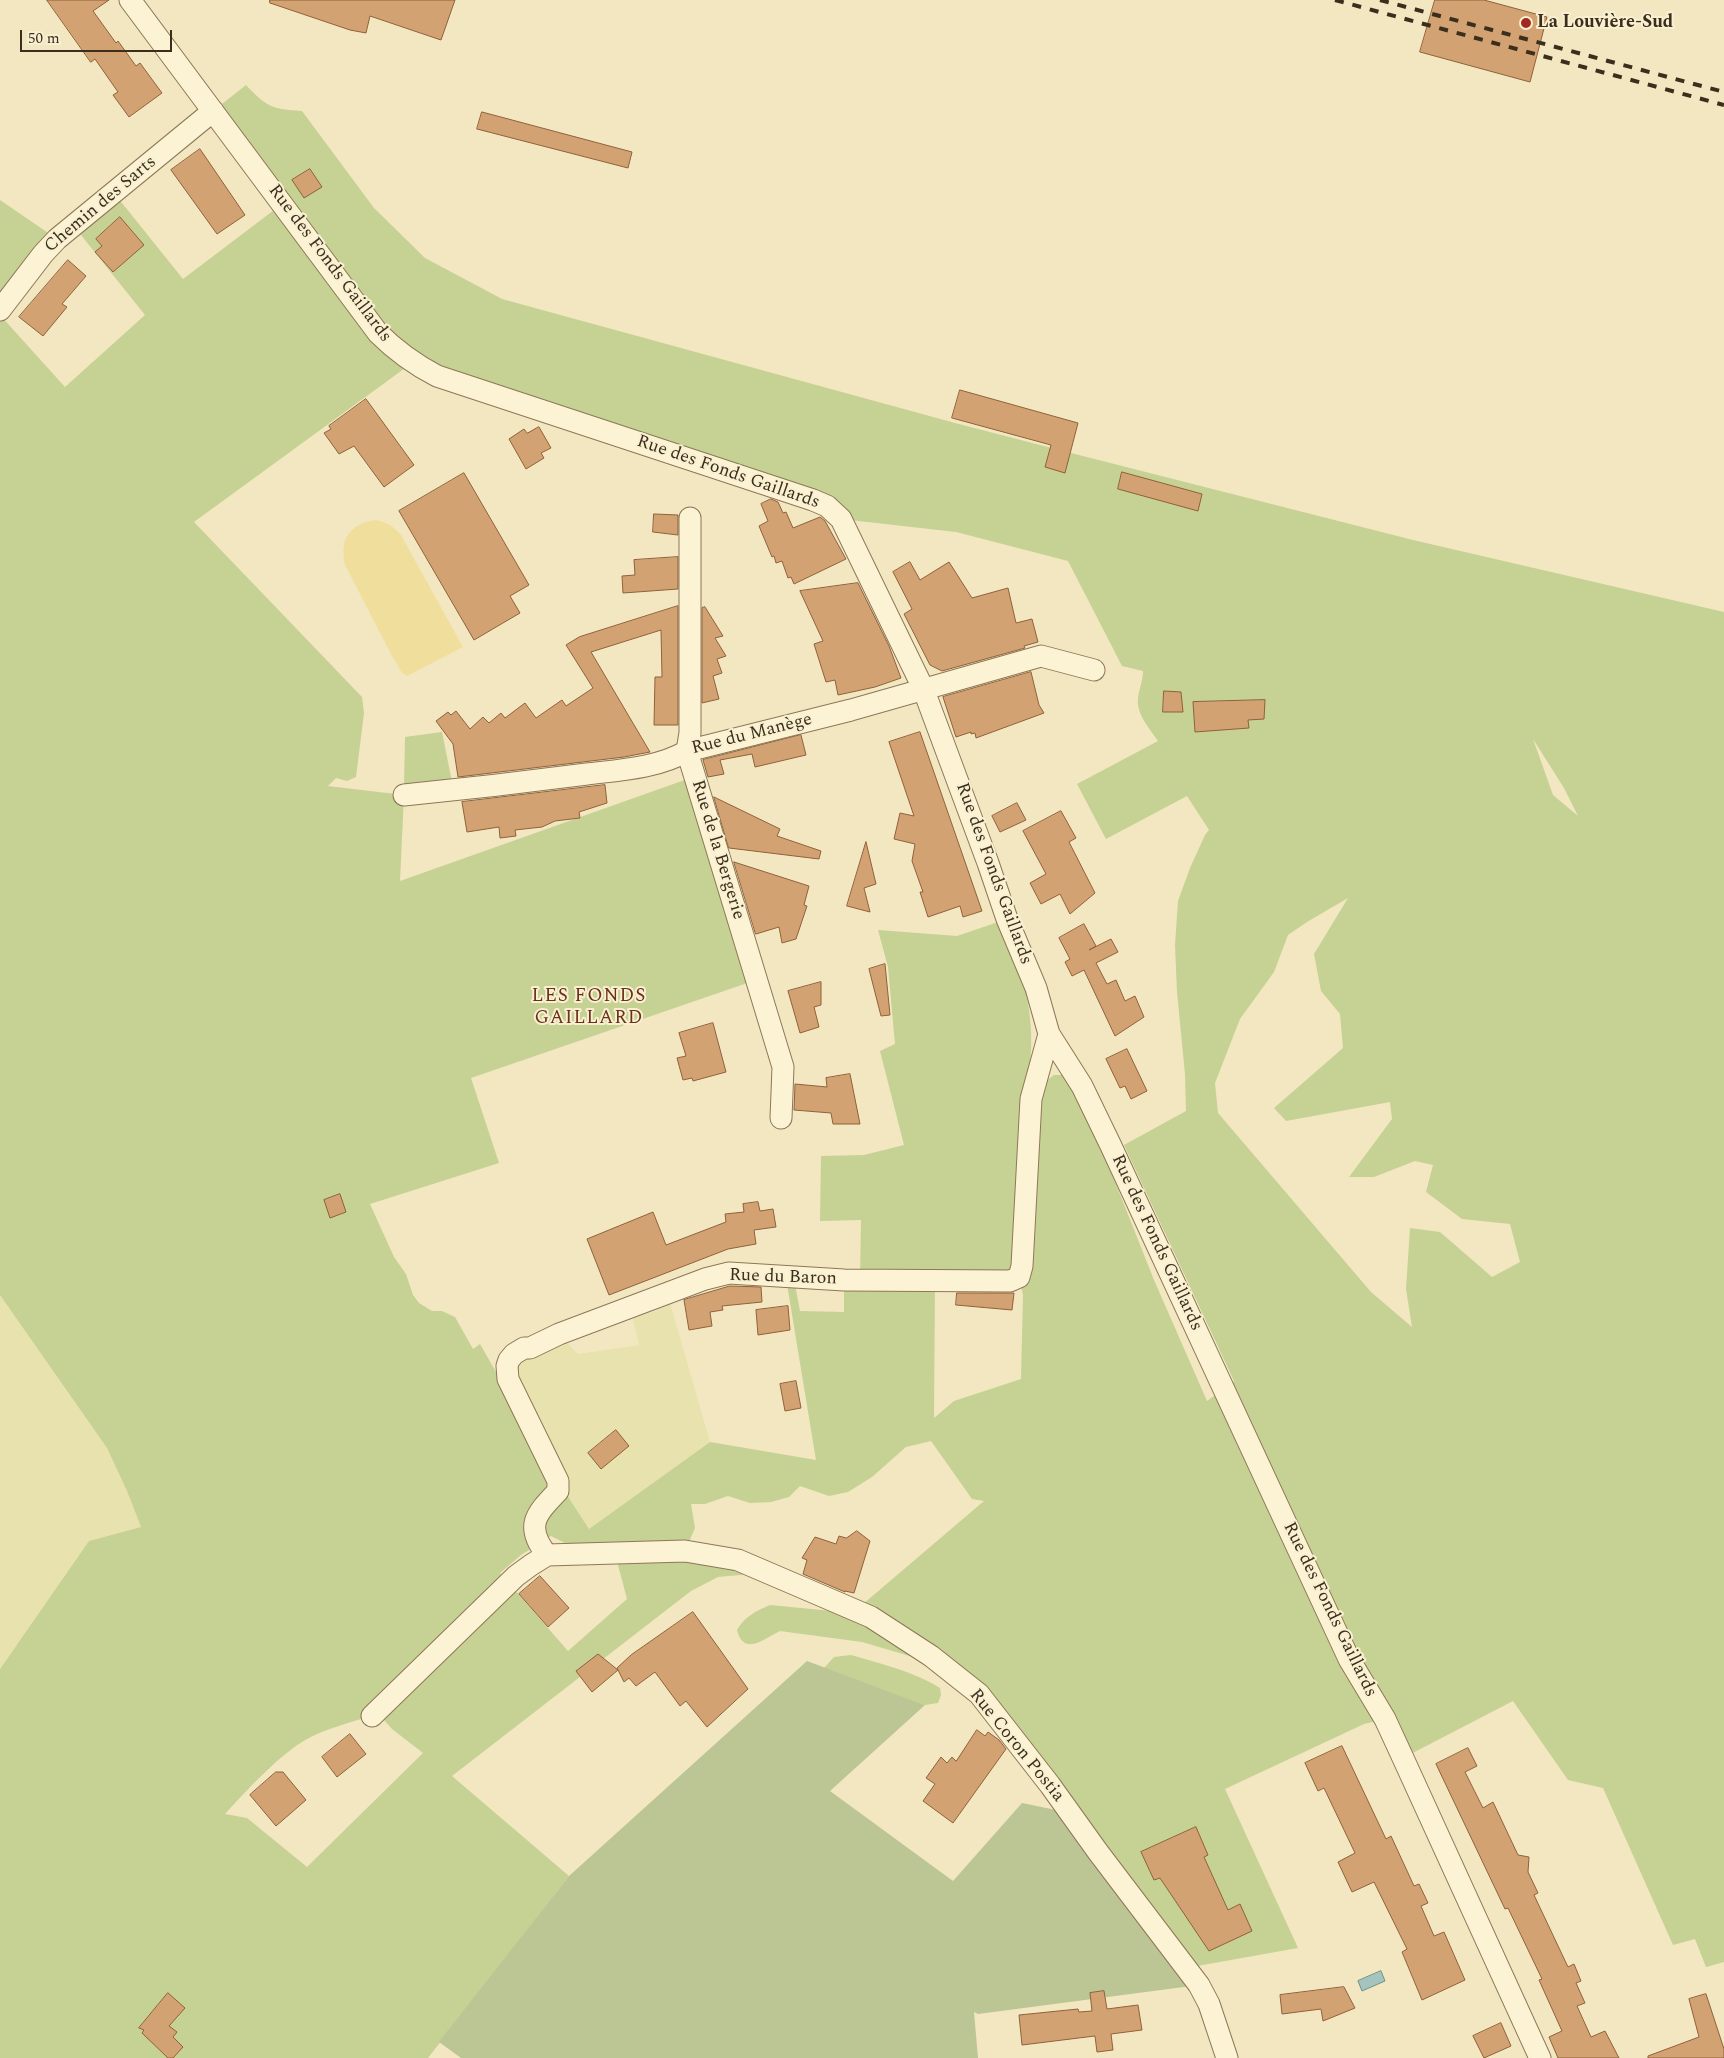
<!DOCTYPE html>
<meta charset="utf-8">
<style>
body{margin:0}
#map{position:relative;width:1724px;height:2058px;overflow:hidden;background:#f2e7c1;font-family:Spectral,serif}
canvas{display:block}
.scale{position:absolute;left:20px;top:30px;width:152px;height:22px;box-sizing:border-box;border:2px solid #3c2e1c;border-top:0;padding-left:6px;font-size:15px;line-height:18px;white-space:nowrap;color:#3c2e1c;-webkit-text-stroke:4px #f8f0d1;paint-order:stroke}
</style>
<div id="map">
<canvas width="1724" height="2058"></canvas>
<div class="scale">50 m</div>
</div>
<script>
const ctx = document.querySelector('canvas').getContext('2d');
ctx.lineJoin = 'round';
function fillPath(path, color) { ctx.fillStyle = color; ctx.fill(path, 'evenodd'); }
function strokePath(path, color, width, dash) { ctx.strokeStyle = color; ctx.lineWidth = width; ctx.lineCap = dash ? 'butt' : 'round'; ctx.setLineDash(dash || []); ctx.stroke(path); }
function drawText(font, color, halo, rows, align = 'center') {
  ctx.font = font + ' Spectral,serif'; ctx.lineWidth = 4; ctx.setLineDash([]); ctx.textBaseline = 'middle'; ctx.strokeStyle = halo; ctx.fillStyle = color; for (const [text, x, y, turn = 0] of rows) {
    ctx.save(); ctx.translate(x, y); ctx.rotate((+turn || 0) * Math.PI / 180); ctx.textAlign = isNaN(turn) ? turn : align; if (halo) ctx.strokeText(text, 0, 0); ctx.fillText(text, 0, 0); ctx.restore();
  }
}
const farmland = new Path2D(`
 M 0,1295 L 107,1448 L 127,1491 L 141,1527 L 89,1541 L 0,1669 Z
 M 655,1298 L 669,1299 L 710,1442 L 589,1529 L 558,1481 L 513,1377 L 518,1360 L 559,1334 L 578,1354 L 639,1345 L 632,1316 L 657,1311 Z`);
const green = new Path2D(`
 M 246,85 C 267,107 271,109 302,111 L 374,208 L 425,258 L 502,299 L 955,423 L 1071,453 L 1413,540 L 1724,612 L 1724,1962 L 1706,1967 L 1695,1939 L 1673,1945 L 1603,1788 L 1568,1780 L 1513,1701 L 1403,1758 L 1385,1719 L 1364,1724 L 1225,1789 L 1298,1948 L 1186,1968 L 979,1694 L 914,1649 L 913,1657 L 862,1642 L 780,1631 C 766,1637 744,1658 737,1630 C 744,1617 756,1611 770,1605 L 863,1614 L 856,1610 L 984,1501 L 972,1499 L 931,1441 L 906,1447 L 872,1477 L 848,1492 L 829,1496 L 800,1486 L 789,1497 L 771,1502 L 750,1503 L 728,1496 L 705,1504 L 691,1504 L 695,1528 L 685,1551 L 751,1574 L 718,1577 L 691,1591 L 452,1776 L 569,1876 L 428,2058 L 0,2058 L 0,1669 L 89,1541 L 141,1527 L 127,1491 L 107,1448 L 0,1295 L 0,315 L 65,387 L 145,315 L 73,225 L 114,193 L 183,279 L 282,204 L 213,111 ZM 412,363 L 841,519 L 956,532 L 1068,561 L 1122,666 L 1143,671 C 1143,681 1139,689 1138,698 C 1136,714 1150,729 1158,741 L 1077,784 L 1106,839 L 1187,796 L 1209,830 L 1205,835 L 1190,868 L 1178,901 L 1175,945 L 1177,992 L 1185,1074 L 1186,1111 L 1124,1145 L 1234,1381 L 1207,1401 L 1154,1280 L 1104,1154 L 1065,1075 L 1054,1075 L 1046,1081 L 1030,1063 C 1036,1013 1020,966 1007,919 L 957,936 L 878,930 L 888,967 L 895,1044 L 880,1051 L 904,1145 L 864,1155 L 821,1156 L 820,1221 L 861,1220 L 860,1280 L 844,1280 L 844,1312 L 800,1311 L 794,1279 L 786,1278 L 816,1460 L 710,1442 L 589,1529 L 558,1481 L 480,1344 L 473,1349 L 455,1317 L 442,1311 L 432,1311 L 419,1303 L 413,1295 L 406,1274 L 394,1257 L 370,1204 L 499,1163 L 471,1078 L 756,980 L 696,776 L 400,881 L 404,795 L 328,786 L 336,778 L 347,781 L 356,777 L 364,713 L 362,697 L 194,522 ZM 1533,739 L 1564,788 L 1578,816 L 1553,795 ZM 1348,898 L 1314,954 L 1321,991 L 1340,1014 L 1343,1048 L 1274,1108 L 1286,1121 L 1390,1102 L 1392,1119 L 1349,1177 L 1374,1177 L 1415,1161 L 1433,1165 L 1426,1192 L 1462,1219 L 1510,1224 L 1520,1262 L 1492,1277 L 1440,1232 L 1410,1228 L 1406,1289 L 1412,1327 L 1371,1292 L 1218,1113 L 1215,1083 L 1240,1019 L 1274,972 L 1288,935 L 1307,922 ZM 1019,1277 L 1023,1295 L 1021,1379 L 954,1401 L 934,1418 L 935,1281 ZM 551,1536 L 575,1548 L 618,1554 L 618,1565 L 627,1599 L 568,1651 L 500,1573 L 521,1555 ZM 377,1712 L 392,1729 L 423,1753 L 307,1867 L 247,1818 L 225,1814 C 246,1791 281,1753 307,1739 C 328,1728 351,1722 372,1716 Z
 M 0,200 L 57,239 L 0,310 Z
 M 442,732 L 452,782 L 404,786 L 405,737 Z
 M 851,1655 C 881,1664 913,1671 940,1688 L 941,1695 L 938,1703 L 925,1705 L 824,1668 L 834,1657 Z`);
const sand = new Path2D(`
 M 375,520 C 387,522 393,526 401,535 L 463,647 L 407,676 L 402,673 L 392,656 L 345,565 C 339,540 349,524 375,520 Z`);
const cemetery = new Path2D(`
 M 807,1661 L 925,1705 L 830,1791 L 953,1881 L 1022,1803 L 1056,1810 L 1199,1985 L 978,2014 L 974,2012 L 978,2058 L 461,2058 L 439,2042 L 569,1876 Z`);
const water = new Path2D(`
 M 1381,1971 L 1385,1981 L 1362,1991 L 1358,1981 Z`);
const building = new Path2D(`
 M 47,0 L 109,0 L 93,11 L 116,43 L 118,41 L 136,66 L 140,63 L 162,93 L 129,117 L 113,95 L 118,92 L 95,59 L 91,62 Z
 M 270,0 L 455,0 L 441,40 L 370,16 L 366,33 L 350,30 L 270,3 Z
 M 1435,0 L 1484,0 L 1547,17 L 1530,82 L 1420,52 Z
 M 482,112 L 632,152 L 628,168 L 477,129 Z
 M 200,149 L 245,215 L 217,234 L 171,170 Z
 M 310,169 L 322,187 L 304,198 L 292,180 Z
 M 120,217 L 144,245 L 113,272 L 95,252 L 102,246 L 96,239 Z
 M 68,260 L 86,276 L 62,304 L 67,307 L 43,336 L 19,317 Z
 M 960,390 L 1078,423 L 1065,473 L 1045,467 L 1051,445 L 952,418 Z
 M 366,399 L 414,465 L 384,487 L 354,446 L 339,454 L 324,433 L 331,429 L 329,426 Z
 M 539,427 L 551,448 L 541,453 L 544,458 L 526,469 L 509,439 L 524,429 L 527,433 Z
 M 1122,472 L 1202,494 L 1198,511 L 1118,489 Z
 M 464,473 L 529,585 L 510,596 L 520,613 L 474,640 L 399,511 Z
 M 771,499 L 778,502 L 783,513 L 786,512 L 793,528 L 820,517 L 825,521 L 846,559 L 794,584 L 791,577 L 788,578 L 782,561 L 776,563 L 774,556 L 772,557 L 759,526 L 768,521 L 761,504 Z
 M 654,514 L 678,515 L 678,535 L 653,532 Z
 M 678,557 L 678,589 L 623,593 L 622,576 L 635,575 L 634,560 Z
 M 910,562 L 920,580 L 949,562 L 972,598 L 1008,588 L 1016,623 L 1032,619 L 1038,642 L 1024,646 L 1025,648 L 942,671 L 930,665 L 904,614 L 912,609 L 893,572 Z
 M 858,583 L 889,646 L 901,678 L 875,687 L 838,695 L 835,680 L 826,682 L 814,644 L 823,641 L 800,591 Z
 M 678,606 L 678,725 L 654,725 L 655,677 L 662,677 L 661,630 L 591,652 L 650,752 L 624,757 L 458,777 L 453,744 L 436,721 L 448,712 L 451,715 L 456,711 L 470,729 L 483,717 L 489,723 L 501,713 L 505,718 L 525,703 L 536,718 L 562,700 L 566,706 L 593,688 L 566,645 L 579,637 Z
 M 705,607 L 723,636 L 715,638 L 726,656 L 717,659 L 722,673 L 713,676 L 719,699 L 702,703 L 702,608 Z
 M 1031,672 L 1039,705 L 1044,713 L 976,738 L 975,733 L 971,734 L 971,732 L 956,737 L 943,697 Z
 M 1164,691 L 1181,692 L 1183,712 L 1163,712 Z
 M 1265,700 L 1264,719 L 1248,720 L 1249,728 L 1195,732 L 1193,702 Z
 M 920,732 L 982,911 L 963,917 L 960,906 L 928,917 L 920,892 L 923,892 L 912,861 L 915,844 L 894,839 L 900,813 L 914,816 L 889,742 Z
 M 801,735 L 806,755 L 755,767 L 752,754 L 720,760 L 724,774 L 708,777 L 703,760 Z
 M 605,785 L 607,803 L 579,812 L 580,818 L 555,821 L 542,827 L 515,830 L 516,836 L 500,838 L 499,827 L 467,832 L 462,802 Z
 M 714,797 L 780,829 L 777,836 L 821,851 L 819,859 L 729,848 Z
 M 1017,803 L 1026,820 L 1000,832 L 992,816 Z
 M 1061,811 L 1076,838 L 1069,842 L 1095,893 L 1070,914 L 1060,894 L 1041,904 L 1030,883 L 1046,874 L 1023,831 Z
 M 866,842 L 876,884 L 864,888 L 870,912 L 847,906 Z
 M 734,862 L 809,886 L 804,905 L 807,906 L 796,939 L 782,943 L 779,927 L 756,934 Z
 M 1084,924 L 1096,946 L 1089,950 L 1111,939 L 1118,952 L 1096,963 L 1107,984 L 1116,980 L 1125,1001 L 1135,996 L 1144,1017 L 1115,1036 L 1084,970 L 1072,976 L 1065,962 L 1070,959 L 1059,938 Z
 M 885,964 L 890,1015 L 881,1016 L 869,969 Z
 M 821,982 L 821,1005 L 814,1007 L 819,1027 L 800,1033 L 788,991 Z
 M 713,1023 L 726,1072 L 693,1081 L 692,1078 L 683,1080 L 677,1058 L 686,1056 L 679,1033 Z
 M 1127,1049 L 1147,1091 L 1131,1099 L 1125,1086 L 1120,1088 L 1106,1059 Z
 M 850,1074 L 860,1124 L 833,1124 L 831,1113 L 794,1110 L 795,1084 L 827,1087 L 826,1078 Z
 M 340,1194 L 346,1212 L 330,1218 L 324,1200 Z
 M 758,1202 L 760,1211 L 773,1209 L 776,1227 L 754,1230 L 756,1244 L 728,1249 L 609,1295 L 587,1239 L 653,1212 L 666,1245 L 726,1222 L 725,1214 L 744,1212 L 743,1204 Z
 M 730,1286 L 761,1287 L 762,1302 L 722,1306 L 723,1310 L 710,1312 L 712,1326 L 689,1330 L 684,1300 Z
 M 957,1293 L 1014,1293 L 1012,1310 L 956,1305 Z
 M 788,1306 L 790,1330 L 758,1335 L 756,1310 Z
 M 796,1381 L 801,1408 L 785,1411 L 780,1384 Z
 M 616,1430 L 629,1446 L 601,1469 L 588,1453 Z
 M 857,1531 L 870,1541 L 854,1593 L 845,1591 L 845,1592 L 803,1574 L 807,1560 L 802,1558 L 815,1537 L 836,1544 L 839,1536 L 846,1538 Z
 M 540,1576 L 569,1608 L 548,1627 L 519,1594 Z
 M 693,1612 L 748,1689 L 707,1727 L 686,1701 L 680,1706 L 655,1672 L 636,1686 L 629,1678 L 624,1682 L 618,1670 L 592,1692 L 576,1671 L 598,1654 L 618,1670 L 617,1668 L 631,1655 Z
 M 977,1730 L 985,1736 L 988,1732 L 999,1740 L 1006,1749 L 953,1823 L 923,1801 L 935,1784 L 926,1778 L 941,1757 L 947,1763 L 952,1757 L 956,1761 Z
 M 350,1734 L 366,1754 L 337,1777 L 322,1757 Z
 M 1342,1746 L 1386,1839 L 1391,1836 L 1414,1886 L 1419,1884 L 1428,1903 L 1421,1906 L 1434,1936 L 1444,1932 L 1465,1980 L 1422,2000 L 1402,1952 L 1407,1949 L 1374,1882 L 1352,1892 L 1338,1862 L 1355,1853 L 1324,1788 L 1318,1791 L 1305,1763 Z
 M 1468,1748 L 1477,1766 L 1465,1772 L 1483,1808 L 1493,1802 L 1518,1855 L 1529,1857 L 1528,1872 L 1538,1893 L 1534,1895 L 1568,1967 L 1574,1964 L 1581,1981 L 1576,1983 L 1585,2003 L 1577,2006 L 1591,2037 L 1605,2031 L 1619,2058 L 1558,2058 L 1549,2037 L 1562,2031 L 1539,1980 L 1542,1979 L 1508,1908 L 1505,1909 L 1436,1764 Z
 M 276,1772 L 283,1772 L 306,1800 L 276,1826 L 250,1795 Z
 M 1196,1827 L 1208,1855 L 1204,1857 L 1228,1910 L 1240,1904 L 1252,1931 L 1209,1951 L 1160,1878 L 1154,1880 L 1141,1852 Z
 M 1344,1987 L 1355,2008 L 1323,2021 L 1321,2009 L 1282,2014 L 1280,1995 Z
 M 1104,1991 L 1107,2009 L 1138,2005 L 1142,2030 L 1111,2034 L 1113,2050 L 1097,2052 L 1095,2036 L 1022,2045 L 1019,2015 L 1078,2009 L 1079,2012 L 1092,2011 L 1090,1993 Z
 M 168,1993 L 185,2008 L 169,2026 L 177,2032 L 173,2037 L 183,2047 L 173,2058 L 168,2058 L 142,2033 L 144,2030 L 139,2028 Z
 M 1706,1994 L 1724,2049 L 1724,2058 L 1648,2058 L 1648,2056 L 1699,2037 L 1689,1999 Z
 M 1501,2023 L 1511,2046 L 1484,2058 L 1473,2036 Z`);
const minor = new Path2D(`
 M 130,0 L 378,333 C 396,351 414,364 437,376 L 813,500 L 827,506 L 841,519 L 923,688 L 988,863 L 1007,919 L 1036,988 L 1049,1034 L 1082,1086 L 1111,1146 L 1349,1659 L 1385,1719 L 1403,1758 L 1540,2058
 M 0,310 L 43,254 L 57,239 L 213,111
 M 690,518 L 690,733 L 687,751 L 783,1067 L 781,1118
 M 404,795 C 465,789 526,782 587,774 C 620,770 658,768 687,751 L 851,710 L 1041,656 L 1094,670
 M 547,1555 C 524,1526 536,1514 558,1491 L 558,1481 L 508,1379 L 507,1366 L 509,1360 L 514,1354 L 524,1348 L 530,1348 L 559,1334 L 705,1279 L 729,1273 L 844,1280 L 1010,1281 L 1019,1277 L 1022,1266 L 1031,1099 L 1049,1034
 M 372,1716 L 516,1576 L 531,1565 L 547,1555 L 685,1551 L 738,1560 L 871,1617 L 931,1656 L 979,1694 L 1050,1785 L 1098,1852 L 1199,1985 L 1209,2004 L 1227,2058`);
const rail = new Path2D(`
 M 1335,0 L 1724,105
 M 1380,0 L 1724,92`);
const markers = [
 [1526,23,6,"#a22921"]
];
const poiNames = [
 ["La Louvière-Sud",1537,23]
];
const streetNames = [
 ["Chemin des Sarts",101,205,-40],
 ["Rue des Fonds Gaillards",329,264,53],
 ["Rue des Fonds Gaillards",728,473,19],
 ["Rue du Manège",752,735,-14],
 ["Rue de la Bergerie",717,850,73],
 ["Rue des Fonds Gaillards",993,874,70],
 ["Rue des Fonds Gaillards",1156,1243,65],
 ["Rue du Baron",783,1278,2],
 ["Rue des Fonds Gaillards",1329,1610,64],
 ["Rue Coron Postia",1016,1746,51]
];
const neighbourhoodNames = [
 ["LES FONDS",589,997],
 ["GAILLARD",589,1019]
];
fillPath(farmland, '#e8e3ae');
fillPath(green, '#c6d194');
fillPath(sand, '#f0df9c');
fillPath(cemetery, '#bcc594');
fillPath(water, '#a4c4bd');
strokePath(water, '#6a938c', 1);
fillPath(building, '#d3a273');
strokePath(building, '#8f613a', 1);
strokePath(minor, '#8d7757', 23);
strokePath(minor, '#fcf3d5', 21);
strokePath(rail, '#3c2e1c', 4, [9, 9]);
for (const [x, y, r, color] of markers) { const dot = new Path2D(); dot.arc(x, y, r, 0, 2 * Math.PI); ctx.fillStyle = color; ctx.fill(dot); strokePath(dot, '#f8f0d1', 2); }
drawText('bold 18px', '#3c2e1c', '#f8f0d1', poiNames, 'left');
drawText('18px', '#3c2e1c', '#f8f0d1', streetNames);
ctx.letterSpacing = '1px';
drawText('19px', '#6c2f18', '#f8f0d1', neighbourhoodNames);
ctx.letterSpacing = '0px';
</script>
